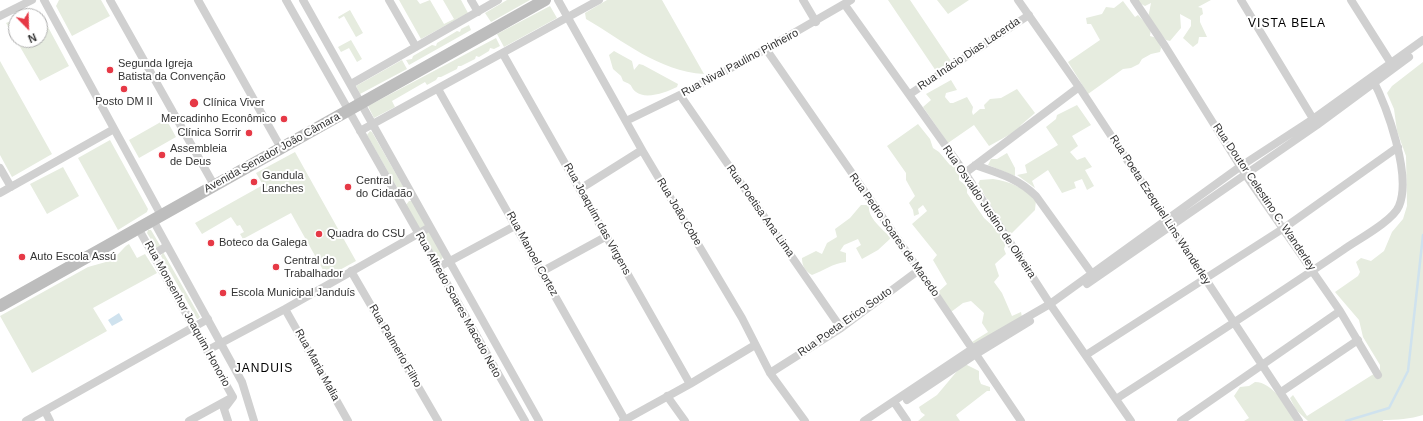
<!DOCTYPE html>
<meta charset="utf-8">
<style>
body{margin:0}
#map{position:relative;width:1423px;height:421px;overflow:hidden;background:#fff;font-family:Arial,sans-serif}
canvas{display:block}
.north{position:absolute;left:8px;top:8px;width:40px;height:40px;box-sizing:border-box;background:#fff;border:1px solid #adadad;border-radius:50%;rotate:157deg;font-size:11px;font-weight:700;line-height:16px;text-align:center;color:#333}
.north::after{content:'';display:block;margin:auto;width:14px;height:18px;background:#e63946;clip-path:polygon(50% 0,100% 100%,50% 72%,0 100%)}
</style>
<div id="map">
<canvas width="1423" height="421"></canvas>
<div class="north">N</div>
</div>
<script>
const ctx = document.querySelector('canvas').getContext('2d');
ctx.lineJoin = 'round';
function fillPath(path, color) { ctx.fillStyle = color; ctx.fill(path, 'evenodd'); }
function strokePath(path, color, width, dash) { ctx.strokeStyle = color; ctx.lineWidth = width; ctx.lineCap = dash ? 'butt' : 'round'; ctx.setLineDash(dash || []); ctx.stroke(path); }
function drawText(font, color, halo, rows, align = 'center') {
  ctx.font = font + ' Arial,sans-serif'; ctx.lineWidth = 4; ctx.setLineDash([]); ctx.textBaseline = 'middle'; ctx.strokeStyle = halo; ctx.fillStyle = color; for (const [text, x, y, turn = 0] of rows) {
    ctx.save(); ctx.translate(x, y); ctx.rotate((+turn || 0) * Math.PI / 180); ctx.textAlign = isNaN(turn) ? turn : align; if (halo) ctx.strokeText(text, 0, 0); ctx.fillText(text, 0, 0); ctx.restore();
  }
}
const green = new Path2D(`
 M 59,0 L 101,0 L 110,16 L 72,36 L 56,6 Z
 M 399,0 L 417,0 L 420,4 L 430,0 L 444,24 L 454,19 L 443,0 L 461,0 L 468,13 L 421,39 Z
 M 507,0 L 530,0 L 491,22 L 485,13 Z
 M 607,0 L 662,0 L 704,74 C 658,71 624,41 586,19 L 585,13 Z
 M 888,0 L 910,0 L 951,61 L 936,71 Z
 M 937,0 L 969,0 L 948,14 Z
 M 1138,0 L 1211,0 L 1198,7 L 1202,8 L 1203,14 L 1200,16 L 1200,22 L 1207,37 L 1199,37 L 1198,43 L 1193,47 L 1183,38 L 1191,26 L 1191,20 L 1180,14 L 1181,28 L 1170,41 L 1166,40 L 1148,18 L 1151,3 L 1145,6 L 1141,4 Z
 M 1123,1 L 1135,17 L 1138,15 L 1151,29 L 1150,36 L 1157,38 L 1161,48 L 1160,52 L 1151,54 L 1142,59 L 1139,64 L 1131,68 L 1123,69 L 1088,94 L 1068,62 L 1100,40 L 1091,24 L 1087,24 L 1086,18 L 1102,14 L 1106,7 L 1114,8 Z
 M 550,6 L 557,18 L 504,47 L 497,34 Z
 M 350,10 L 363,33 L 356,37 L 344,16 L 339,19 L 338,17 Z
 M 33,12 L 41,14 L 69,66 L 40,81 L 16,40 L 40,40 L 40,16 L 23,16 Z
 M 16,19 L 16,40 L 6,23 Z
 M 469,25 L 471,30 L 409,65 L 406,60 L 412,59 L 413,56 L 432,45 L 436,46 L 437,43 L 457,31 L 460,32 L 461,29 Z
 M 496,38 L 500,46 L 494,49 L 490,48 L 489,51 L 479,57 L 476,56 L 475,59 L 461,66 L 458,66 L 457,69 L 441,77 L 438,77 L 436,80 L 427,85 L 425,82 L 392,101 L 395,107 L 374,118 L 368,106 Z
 M 351,40 L 362,59 L 357,62 L 349,48 L 341,52 L 338,47 Z
 M 614,51 L 632,61 L 634,70 L 639,64 L 643,65 L 678,84 L 677,87 C 667,92 646,100 636,92 C 629,86 635,86 623,81 L 621,76 L 613,69 L 609,55 Z
 M 402,60 L 407,69 L 360,94 L 356,86 Z
 M 0,61 L 52,154 L 12,177 L 0,155 Z
 M 1423,62 L 1423,415 C 1411,419 1396,420 1383,420 L 1383,421 L 1308,421 L 1296,410 L 1290,398 L 1293,395 L 1307,416 L 1380,370 L 1380,365 L 1363,337 L 1359,320 L 1335,292 L 1358,276 L 1360,272 L 1356,262 L 1361,258 L 1371,261 L 1384,251 L 1392,232 L 1403,219 L 1407,206 L 1406,156 L 1397,131 L 1394,109 L 1387,93 L 1392,86 Z
 M 951,80 L 957,90 L 946,93 L 945,97 L 950,103 L 953,103 L 967,97 L 973,107 L 972,112 L 973,115 L 980,109 L 985,109 L 984,105 L 990,99 L 1001,98 L 1017,89 L 1035,113 L 1021,125 L 1018,130 L 989,146 L 974,125 L 948,143 L 923,107 L 931,100 L 926,94 Z
 M 1077,105 L 1091,125 L 1072,136 L 1078,146 L 1070,152 L 1077,160 L 1085,157 L 1092,167 L 1085,170 L 1094,186 L 1087,190 L 1082,179 L 1074,182 L 1076,188 L 1062,193 L 1048,170 L 1032,181 L 1035,188 L 1017,175 L 1027,173 L 1025,165 L 1058,145 L 1046,127 L 1056,119 L 1057,115 Z
 M 166,119 L 176,137 L 139,158 L 129,140 Z
 M 918,124 L 930,139 L 933,148 L 939,152 L 950,165 L 957,167 L 959,169 L 959,180 C 964,184 968,186 967,193 L 984,218 L 1007,239 L 1004,249 L 1006,254 L 995,264 L 999,276 L 994,282 L 1002,293 L 1012,316 L 1021,312 L 1022,317 L 976,350 L 972,342 L 988,332 L 982,323 L 984,313 L 971,301 L 963,303 L 951,312 L 937,293 L 947,284 L 933,260 L 937,255 L 912,224 L 927,211 L 923,205 L 918,209 L 919,214 L 914,216 L 913,210 L 909,203 L 915,196 L 906,180 L 906,173 L 887,146 Z
 M 370,131 L 372,132 L 404,188 L 402,191 L 399,191 L 367,135 Z
 M 110,140 L 148,209 L 147,212 L 118,230 L 78,158 Z
 M 295,152 L 356,261 L 327,277 L 291,213 L 243,239 L 240,234 L 244,232 L 240,225 L 237,226 L 231,217 L 202,234 L 195,223 L 263,185 L 256,173 Z
 M 1007,153 L 1015,168 L 1015,176 L 988,165 L 991,159 L 997,159 Z
 M 63,167 L 79,196 L 47,214 L 30,184 Z
 M 993,179 C 1009,181 1024,188 1036,200 L 1035,210 L 1011,234 L 1011,239 L 978,184 L 980,180 Z
 M 409,201 L 412,201 L 443,257 L 441,260 L 438,260 L 406,205 Z
 M 861,205 L 869,205 C 867,218 883,229 891,238 L 878,250 L 862,259 L 856,248 L 861,245 L 858,239 L 844,245 L 840,251 L 846,253 L 846,262 C 833,263 823,271 812,275 C 805,271 802,266 802,258 L 816,251 L 822,254 L 827,243 L 837,237 L 835,229 L 850,218 Z
 M 148,230 L 151,230 L 161,247 L 157,249 L 147,233 Z
 M 129,244 L 137,258 L 145,254 L 157,273 L 93,308 L 107,331 L 32,373 L 0,316 L 88,267 L 113,260 L 114,257 C 121,253 123,247 129,244 Z
 M 163,252 L 200,317 L 198,319 L 197,319 L 161,256 Z
 M 965,364 L 979,371 L 979,379 L 981,384 L 990,387 L 990,391 L 987,391 L 956,415 L 960,421 L 918,421 L 925,415 L 921,412 L 919,407 L 937,395 L 958,370 Z
 M 1255,382 C 1273,382 1287,407 1295,421 L 1244,421 L 1249,418 L 1234,396 L 1240,387 L 1249,386 Z`);
const water = new Path2D(`
 M 119,313 L 123,320 L 112,326 L 108,320 Z`);
const stream = new Path2D(`
 M 1346,421 L 1389,408 L 1408,371 L 1423,235`);
const minor = new Path2D(`
 M 44,0 L 161,215
 M 110,0 L 214,185
 M 198,0 L 281,148
 M 286,0 L 525,421
 M 303,0 L 539,421
 M 389,0 L 416,47
 M 471,0 L 478,12
 M 558,0 L 642,150 L 742,318 L 770,373 L 805,421
 M 803,0 L 816,22
 M 1018,0 L 1079,87 L 1299,421
 M 1134,0 L 1165,46 L 1245,174 L 1340,311 L 1378,375
 M 1241,0 L 1315,122
 M 1351,0 L 1394,68
 M 845,5 L 965,173 L 1050,304 L 1131,421
 M 0,16 L 32,0
 M 766,49 L 919,270 L 1021,421
 M 503,54 L 690,384
 M 351,84 L 498,0
 M 438,89 L 625,420
 M 910,94 L 1029,15
 M 680,95 L 841,328
 M 626,121 L 694,88 L 766,49 L 851,0
 M 360,131 L 599,0
 M 975,165 C 998,173 1018,178 1036,196 L 1095,278
 M 0,168 L 11,187
 M 965,173 L 1079,87
 M 580,189 L 642,150
 M 0,193 L 114,129
 M 153,220 L 242,382 L 254,421
 M 138,228 L 233,397 L 224,409 L 228,421
 M 154,254 L 167,246
 M 437,268 L 515,226
 M 351,271 L 438,421
 M 541,272 L 607,236
 M 1087,284 L 1317,125 L 1409,57
 M 285,309 L 348,421
 M 208,350 L 285,309 L 430,227
 M 1086,355 L 1284,228 L 1398,147
 M 770,373 L 841,328 L 919,270
 M 1281,392 L 1358,340
 M 667,396 L 685,421
 M 1116,399 C 1192,350 1268,301 1343,250 C 1357,240 1393,221 1399,206 C 1412,175 1387,107 1372,78
 M 907,400 L 976,354 L 1030,321
 M 894,402 L 907,421
 M 45,411 L 50,421
 M 26,421 L 208,319
 M 189,421 L 231,398
 M 623,421 L 690,384 L 755,345
 M 864,421 L 972,349 L 1050,304 L 1241,166 L 1313,119 L 1423,40
 M 1181,421 L 1340,311`);
const secondary = new Path2D(`
 M 0,306 L 545,0`);
const markers = [
 [110,70,4,"#e63946"],
 [124,89,4,"#e63946"],
 [194,103,5,"#e63946"],
 [284,119,4,"#e63946"],
 [249,133,4,"#e63946"],
 [162,155,4,"#e63946"],
 [254,182,4,"#e63946"],
 [348,187,4,"#e63946"],
 [319,234,4,"#e63946"],
 [211,243,4,"#e63946"],
 [22,257,4,"#e63946"],
 [276,267,4,"#e63946"],
 [223,293,4,"#e63946"]
];
const streetNames = [
 ["Rua Inácio Dias Lacerda",969,54,-34],
 ["Rua Nival Paulino Pinheiro",740,63,-28],
 ["Avenida Senador João Câmara",272,153,-29],
 ["Rua Doutor Celestino C. Wanderley",1264,197,56],
 ["Rua Poeta Ezequiel Lins Wanderley",1160,210,57],
 ["Rua Poetisa Ana Lima",760,211,55],
 ["Rua João Cobe",679,212,59],
 ["Rua Osvaldo Justino de Oliveira",989,212,56],
 ["Rua Joaquim das Virgens",597,219,61],
 ["Rua Pedro Soares de Macedo",894,235,55],
 ["Rua Manoel Cortez",532,254,61],
 ["Rua Alfredo Soares Macedo Neto",458,305,61],
 ["Rua Monsenhor Joaquim Honorio",187,314,61],
 ["Rua Poeta Erico Souto",845,322,-35],
 ["Rua Palmerio Filho",395,346,60],
 ["Rua Maria Malia",317,365,61]
];
const poiNames = [
 ["Segunda Igreja",118,64],
 ["Batista da Convenção",118,77],
 ["Posto DM II",124,102,"center"],
 ["Clínica Viver",203,103],
 ["Mercadinho Econômico",276,119,"right"],
 ["Clínica Sorrir",241,133,"right"],
 ["Assembleia",170,149],
 ["de Deus",170,162],
 ["Gandula",262,176],
 ["Lanches",262,189],
 ["Central",356,181],
 ["do Cidadão",356,194],
 ["Quadra do CSU",327,234],
 ["Boteco da Galega",219,243],
 ["Auto Escola Assú",30,257],
 ["Central do",284,261],
 ["Trabalhador",284,274],
 ["Escola Municipal Janduís",231,293]
];
const neighbourhoodNames = [
 ["VISTA BELA",1287,24],
 ["JANDUIS",264,369]
];
fillPath(green, '#e6ecdf');
fillPath(water, '#cfe2ee');
strokePath(stream, '#cfe2ee', 2.5);
strokePath(minor, '#d0d0d0', 8);
strokePath(secondary, '#bdbdbd', 12);
for (const [x, y, r, color] of markers) { const dot = new Path2D(); dot.arc(x, y, r, 0, 2 * Math.PI); ctx.fillStyle = color; ctx.fill(dot); strokePath(dot, '#fff', 1.5); }
drawText('11px', '#333', '#fff', streetNames);
drawText('11px', '#333', '#fff', poiNames, 'left');
ctx.letterSpacing = '1px';
drawText('12px', '#000', '#fff', neighbourhoodNames);
ctx.letterSpacing = '0px';
</script>
